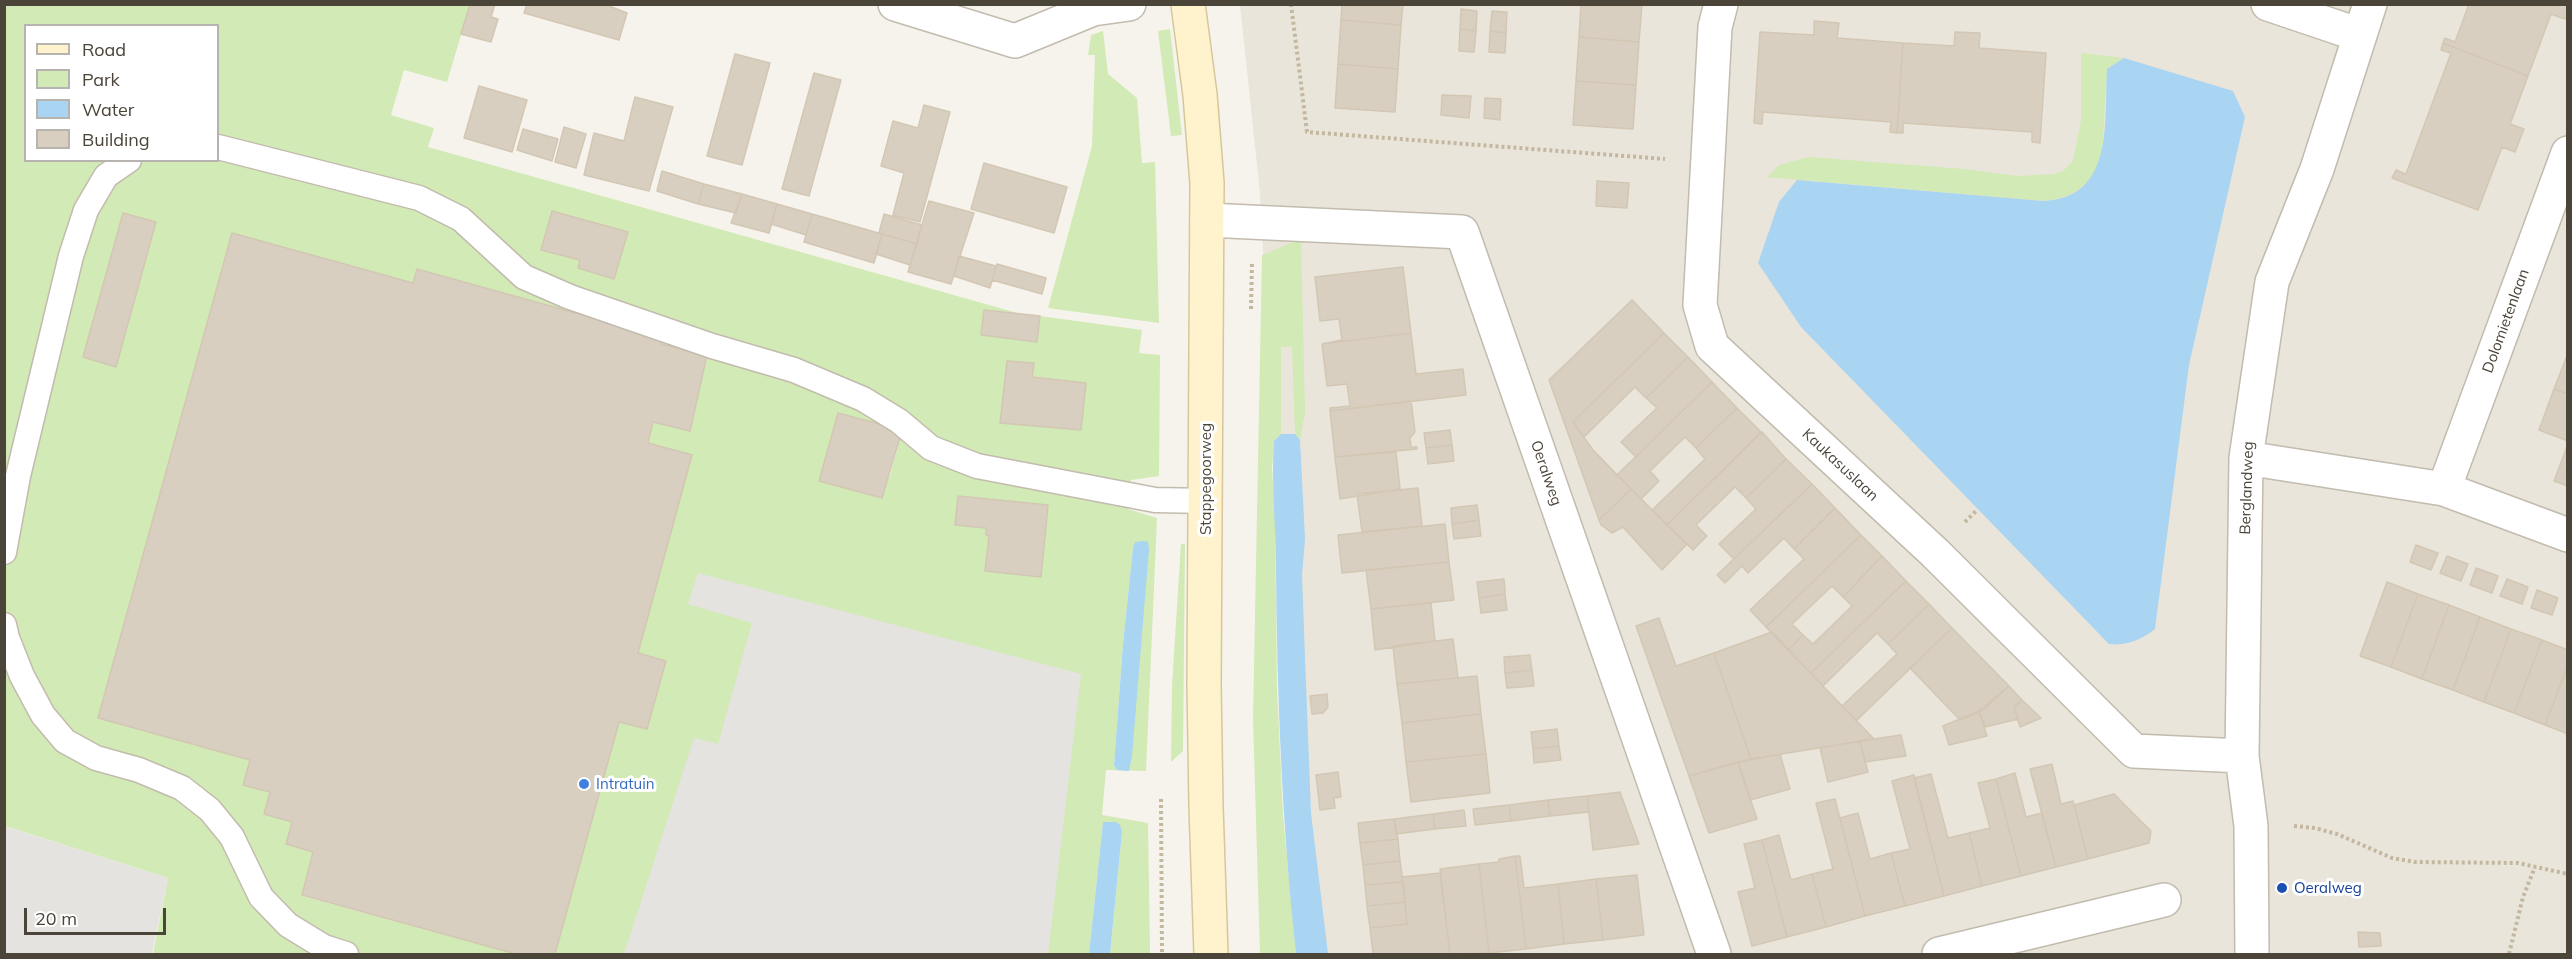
<!DOCTYPE html>
<style>
body{margin:0}
#map{position:relative;width:2572px;height:959px;overflow:hidden;background:#f6f3ec;font-family:Mulish,sans-serif}
canvas{display:block}
.frame{position:absolute;inset:0;border:6px solid #4b4439;pointer-events:none}
.legend{position:absolute;left:24px;top:24px;width:195px;height:138px;box-sizing:border-box;background:#fff;border:2px solid #b7b4b0;margin:0;padding:8px 10px;list-style:none;font-size:18px;color:#4b4439}
.legend li{display:flex;align-items:center;gap:12px;height:30px}
.legend b{width:30px;border:2px solid #b7b4b0}
.scale{position:absolute;left:24px;top:908px;width:142px;height:27px;box-sizing:border-box;border:3px solid #4b4439;border-top:0;padding-left:8px;font-size:18px;line-height:21px;white-space:nowrap;color:#4b4439;-webkit-text-stroke:4px #fff;paint-order:stroke}
</style>
<div id="map">
<canvas width="2572" height="959"></canvas>
<div class="frame"></div>
<ul class="legend">
<li><b style="height:8px;background:#fff3cd"></b>Road</li>
<li><b style="height:16px;background:#d2eab5"></b>Park</li>
<li><b style="height:16px;background:#a9d4f2"></b>Water</li>
<li><b style="height:16px;background:#d8cfc1"></b>Building</li>
</ul>
<div class="scale">20 m</div>
</div>
<script>
const ctx = document.querySelector('canvas').getContext('2d');
ctx.lineJoin = 'round';
function fillPath(path, color) { ctx.fillStyle = color; ctx.fill(path, 'evenodd'); }
function strokePath(path, color, width, dash) { ctx.strokeStyle = color; ctx.lineWidth = width; ctx.lineCap = dash ? 'butt' : 'round'; ctx.setLineDash(dash || []); ctx.stroke(path); }
function drawText(font, color, halo, rows, align = 'center') {
  ctx.font = font + ' Mulish,sans-serif'; ctx.lineWidth = 6; ctx.setLineDash([]); ctx.textBaseline = 'middle'; ctx.strokeStyle = halo; ctx.fillStyle = color; for (const [text, x, y, turn = 0] of rows) {
    ctx.save(); ctx.translate(x, y); ctx.rotate((+turn || 0) * Math.PI / 180); ctx.textAlign = isNaN(turn) ? turn : align; if (halo) ctx.strokeText(text, 0, 0); ctx.fillText(text, 0, 0); ctx.restore();
  }
}
const residential = new Path2D(`
 M 1240,5 L 2567,5 L 2567,954 L 1301,954 L 1297,914 L 1260,193 Z`);
const green = new Path2D(`
 M 5,5 L 470,5 L 447,82 L 404,70 L 391,115 L 434,128 L 428,147 L 1021,314 L 982,335 L 1037,342 L 1040,316 L 1142,330 L 1139,353 L 1160,355 L 1159,476 L 1131,480 L 1128,509 L 1157,518 L 1146,771 L 1106,770 L 1102,815 L 1148,823 L 1150,954 L 1110,954 L 1122,832 L 1103,822 L 1089,954 L 555,954 L 619,722 L 647,729 L 666,661 L 638,653 L 692,455 L 648,443 L 653,422 L 690,430 L 707,355 L 413,283 L 232,233 L 98,718 L 250,760 L 243,785 L 270,792 L 313,852 L 302,896 L 516,954 L 153,954 L 168,878 L 5,826 ZM 26,26 L 218,26 L 218,160 L 26,160 ZM 552,211 L 627,232 L 614,278 L 578,268 L 580,260 L 541,250 ZM 123,213 L 156,222 L 116,367 L 83,357 ZM 1034,363 L 1032,377 L 1086,383 L 1081,430 L 1000,422 ZM 838,413 L 902,430 L 890,476 L 820,481 ZM 958,496 L 1048,505 L 1041,577 L 985,571 L 989,536 L 986,535 L 986,528 L 955,525 ZM 1148,543 L 1130,766 L 1114,765 L 1123,644 L 1133,548 Z
 M 1170,29 L 1182,135 L 1171,136 L 1158,31 Z
 M 1103,31 L 1108,74 L 1137,98 L 1142,163 L 1155,162 L 1159,323 L 1048,308 L 1092,146 L 1095,55 L 1088,55 L 1091,35 Z
 M 2081,53 L 2124,58 L 2107,69 L 2102,155 C 2094,184 2072,199 2043,201 L 1767,177 L 1779,165 L 1809,157 L 1964,169 L 2017,176 L 2055,174 L 2063,171 L 2073,161 L 2081,120 Z
 M 1301,239 L 1305,412 L 1300,440 L 1295,434 L 1292,347 L 1281,347 L 1281,434 L 1274,441 L 1272,469 L 1275,514 L 1277,689 L 1283,815 L 1296,954 L 1260,954 L 1253,719 L 1262,255 Z
 M 1181,544 L 1185,544 L 1183,751 L 1171,762 L 1172,686 Z`);
const parking = new Path2D(`
 M 698,573 L 1081,674 L 1048,954 L 624,954 L 694,738 L 718,744 L 752,623 L 688,604 Z
 M 4,826 L 168,878 L 152,954 L 5,954 Z`);
const water = new Path2D(`
 M 2124,58 L 2233,91 L 2245,117 L 2189,365 L 2155,629 C 2141,640 2127,646 2109,644 L 1801,327 L 1758,263 L 1779,202 L 1797,180 L 2043,201 C 2115,198 2104,121 2107,69 Z
 M 1281,434 L 1295,434 L 1300,440 L 1305,539 L 1302,575 L 1305,658 L 1311,813 L 1328,954 L 1296,954 C 1282,826 1277,698 1276,568 C 1276,526 1271,483 1274,441 Z
 M 1144,541 L 1148,542 L 1149,549 L 1132,756 L 1129,771 L 1117,770 L 1114,765 L 1123,644 L 1133,548 L 1135,542 Z
 M 1103,822 L 1116,822 L 1120,825 L 1122,832 L 1110,954 L 1089,954 Z`);
const building = new Path2D(`
 M 470,4 L 495,4 L 491,17 L 498,19 L 491,42 L 461,34 Z
 M 527,4 L 604,4 L 627,13 L 619,40 L 524,13 Z
 M 1342,4 L 1403,4 L 1401,25 L 1341,20 Z
 M 1581,4 L 1642,4 L 1639,42 L 1579,37 Z
 M 2469,4 L 2568,4 L 2568,11 L 2565,19 L 2551,14 L 2528,76 L 2443,43 L 2445,38 L 2455,42 Z
 M 1461,9 L 1477,11 L 1476,31 L 1460,29 Z
 M 1492,11 L 1507,12 L 1506,33 L 1490,31 Z
 M 1341,20 L 1401,25 L 1398,69 L 1338,64 Z
 M 1814,21 L 1839,23 L 1837,38 L 1903,43 L 1897,133 L 1890,132 L 1891,122 L 1763,112 L 1762,124 L 1754,123 L 1760,32 L 1814,35 Z
 M 1460,29 L 1476,31 L 1474,52 L 1459,51 Z
 M 1490,31 L 1506,33 L 1505,53 L 1489,52 Z
 M 1955,32 L 1980,33 L 1979,48 L 2046,53 L 2040,143 L 2032,142 L 2032,132 L 1903,123 L 1903,133 L 1897,133 L 1903,43 L 1954,46 Z
 M 1579,37 L 1639,42 L 1636,85 L 1576,81 Z
 M 2443,43 L 2528,76 L 2510,124 L 2524,129 L 2515,152 L 2502,147 L 2478,210 L 2392,178 L 2396,170 L 2406,174 L 2451,53 L 2441,50 Z
 M 735,54 L 770,63 L 742,165 L 707,156 Z
 M 1338,64 L 1398,69 L 1395,112 L 1335,108 Z
 M 814,73 L 841,80 L 809,196 L 782,189 Z
 M 1576,81 L 1636,85 L 1633,129 L 1573,125 Z
 M 479,86 L 527,100 L 512,152 L 464,138 Z
 M 1442,95 L 1471,96 L 1469,118 L 1441,115 Z
 M 635,97 L 673,107 L 649,191 L 584,175 L 594,133 L 624,141 Z
 M 1485,98 L 1501,99 L 1500,120 L 1484,118 Z
 M 924,105 L 950,112 L 920,222 L 893,215 L 904,173 L 881,166 L 893,121 L 918,128 Z
 M 564,127 L 586,134 L 576,168 L 555,162 Z
 M 523,129 L 558,139 L 552,161 L 517,150 Z
 M 984,163 L 1067,187 L 1054,233 L 971,209 Z
 M 662,171 L 704,184 L 698,204 L 657,191 Z
 M 1597,181 L 1629,183 L 1627,208 L 1596,206 Z
 M 704,184 L 742,194 L 736,213 L 698,204 Z
 M 742,194 L 777,204 L 769,233 L 731,223 Z
 M 929,201 L 974,213 L 951,284 L 908,272 Z
 M 777,204 L 812,214 L 806,235 L 771,224 Z
 M 552,211 L 628,232 L 614,279 L 578,268 L 580,260 L 541,250 Z
 M 123,213 L 156,222 L 116,367 L 83,357 Z
 M 812,214 L 882,234 L 874,263 L 804,242 Z
 M 884,214 L 922,225 L 917,244 L 879,233 Z
 M 232,233 L 413,283 L 417,269 L 662,337 L 661,344 L 707,355 L 690,431 L 653,422 L 648,443 L 692,455 L 638,653 L 666,661 L 647,729 L 619,722 L 555,954 L 516,954 L 302,895 L 313,852 L 286,844 L 292,822 L 264,814 L 270,792 L 243,785 L 250,760 L 98,718 Z
 M 882,234 L 917,244 L 910,265 L 876,254 Z
 M 959,256 L 996,266 L 990,288 L 954,276 Z
 M 997,264 L 1046,278 L 1042,294 L 992,280 Z
 M 1403,267 L 1411,333 L 1322,344 L 1342,340 L 1339,319 L 1320,321 L 1315,277 Z
 M 1632,300 L 1664,333 L 1573,422 L 1593,450 L 1631,489 L 1599,520 L 1549,380 Z
 M 984,310 L 1040,316 L 1037,342 L 981,335 Z
 M 1411,333 L 1416,374 L 1463,369 L 1466,395 L 1330,411 L 1330,408 L 1350,406 L 1347,384 L 1327,386 L 1322,344 Z
 M 1664,333 L 1688,357 L 1646,398 L 1635,387 L 1584,437 L 1573,422 Z
 M 2568,353 L 2568,394 L 2554,389 Z
 M 1688,357 L 1712,382 L 1636,457 L 1621,442 L 1657,408 L 1646,398 Z
 M 1007,361 L 1034,363 L 1032,377 L 1086,383 L 1081,430 L 1000,423 Z
 M 1712,382 L 1737,408 L 1696,448 L 1685,437 L 1650,471 L 1659,481 L 1641,499 L 1617,475 Z
 M 2554,389 L 2568,394 L 2568,441 L 2539,430 Z
 M 1411,401 L 1415,432 L 1410,438 L 1411,447 L 1417,447 L 1417,449 L 1335,457 L 1330,411 Z
 M 1737,408 L 1761,432 L 1667,525 L 1652,510 L 1705,459 L 1696,448 Z
 M 838,413 L 902,430 L 882,498 L 819,481 Z
 M 1450,430 L 1452,445 L 1426,448 L 1424,433 Z
 M 1762,432 L 1786,459 L 1746,498 L 1735,487 L 1696,525 L 1707,536 L 1693,550 L 1667,525 Z
 M 2568,444 L 2568,486 L 2554,481 Z
 M 1452,445 L 1454,461 L 1428,464 L 1426,448 Z
 M 1396,452 L 1400,489 L 1340,499 L 1335,457 Z
 M 1786,459 L 1812,484 L 1734,559 L 1719,544 L 1756,509 L 1746,498 Z
 M 1812,484 L 1835,508 L 1794,549 L 1784,538 L 1748,573 L 1742,566 L 1725,583 L 1717,575 Z
 M 1418,488 L 1422,526 L 1362,532 L 1357,494 Z
 M 1631,489 L 1687,544 L 1662,570 L 1623,527 L 1612,533 L 1601,525 L 1599,520 Z
 M 958,496 L 1048,505 L 1041,577 L 985,571 L 989,536 L 986,535 L 986,528 L 955,525 Z
 M 1477,505 L 1479,520 L 1452,524 L 1451,508 Z
 M 1835,508 L 1861,535 L 1766,627 L 1750,610 L 1804,559 L 1794,549 Z
 M 1479,520 L 1481,536 L 1454,539 L 1452,524 Z
 M 1445,524 L 1449,562 L 1342,573 L 1338,535 Z
 M 1861,535 L 1882,556 L 1843,597 L 1832,586 L 1792,624 L 1803,635 L 1788,650 L 1766,627 Z
 M 2416,545 L 2438,553 L 2431,570 L 2410,562 Z
 M 1882,556 L 1906,581 L 1811,673 L 1788,650 L 1803,635 L 1813,644 L 1852,606 L 1843,597 Z
 M 2447,556 L 2468,564 L 2461,581 L 2440,573 Z
 M 1449,562 L 1454,600 L 1371,609 L 1366,570 Z
 M 2476,568 L 2498,576 L 2492,593 L 2470,585 Z
 M 1504,579 L 1505,594 L 1479,598 L 1477,582 Z
 M 2507,579 L 2528,587 L 2522,604 L 2500,596 Z
 M 1906,581 L 1929,604 L 1888,644 L 1877,633 L 1823,686 L 1811,673 Z
 M 2387,582 L 2418,594 L 2391,667 L 2360,656 Z
 M 2537,590 L 2558,598 L 2552,615 L 2531,608 Z
 M 1505,594 L 1507,610 L 1481,613 L 1479,598 Z
 M 2418,594 L 2449,605 L 2422,679 L 2391,667 Z
 M 1431,603 L 1435,641 L 1375,650 L 1371,609 Z
 M 1929,604 L 1952,628 L 1856,721 L 1842,706 L 1897,654 L 1888,644 Z
 M 2449,605 L 2480,617 L 2453,690 L 2422,679 Z
 M 2480,617 L 2511,629 L 2484,702 L 2453,690 Z
 M 1659,618 L 1676,666 L 1714,653 L 1751,759 L 1689,776 L 1636,626 Z
 M 1952,628 L 2009,686 L 1983,710 L 1960,720 L 1910,668 Z
 M 2511,629 L 2542,640 L 2514,713 L 2484,702 Z
 M 1772,632 L 1823,686 L 1874,739 L 1751,759 L 1714,653 Z
 M 1453,639 L 1458,678 L 1397,684 L 1393,646 Z
 M 2542,640 L 2568,650 L 2568,665 L 2545,725 L 2514,713 Z
 M 1530,655 L 1532,670 L 1505,673 L 1504,657 Z
 M 2568,665 L 2568,734 L 2545,725 Z
 M 1532,670 L 1534,686 L 1507,688 L 1505,673 Z
 M 1477,676 L 1481,714 L 1402,723 L 1397,684 Z
 M 2009,686 L 2022,700 L 2014,707 L 2018,719 L 1985,727 L 1979,711 Z
 M 1327,694 L 1328,707 L 1323,713 L 1312,714 L 1310,696 Z
 M 2022,700 L 2041,718 L 2020,727 L 2014,707 Z
 M 1979,711 L 1987,736 L 1949,745 L 1943,726 Z
 M 1481,714 L 1486,754 L 1406,762 L 1402,723 Z
 M 1557,729 L 1559,746 L 1533,749 L 1531,732 Z
 M 1901,735 L 1906,756 L 1865,762 L 1860,741 Z
 M 1860,741 L 1868,772 L 1828,782 L 1820,748 Z
 M 1559,746 L 1561,760 L 1534,763 L 1533,749 Z
 M 1486,754 L 1490,793 L 1411,802 L 1406,762 Z
 M 1780,754 L 1790,789 L 1750,800 L 1738,762 Z
 M 1738,762 L 1757,819 L 1709,833 L 1689,776 Z
 M 2052,764 L 2061,804 L 2073,801 L 2088,859 L 2056,867 L 2030,769 Z
 M 1338,772 L 1341,797 L 1334,798 L 1335,808 L 1320,810 L 1316,775 Z
 M 2015,773 L 2026,817 L 2042,813 L 2056,867 L 2021,876 L 1996,779 Z
 M 1931,774 L 1948,838 L 1969,833 L 1982,886 L 1944,896 L 1914,778 Z
 M 1914,775 L 1944,896 L 1905,906 L 1891,853 L 1910,849 L 1892,781 Z
 M 1996,779 L 2021,876 L 1982,886 L 1969,833 L 1990,828 L 1978,783 Z
 M 1620,792 L 1639,844 L 1593,850 L 1587,796 Z
 M 2114,794 L 2151,831 L 2149,843 L 2088,859 L 2074,805 Z
 M 1587,796 L 1589,812 L 1550,816 L 1548,800 Z
 M 1835,799 L 1865,916 L 1826,927 L 1812,874 L 1833,869 L 1816,803 Z
 M 1548,800 L 1550,816 L 1511,821 L 1509,805 Z
 M 1509,805 L 1511,821 L 1475,825 L 1473,809 Z
 M 1464,810 L 1466,826 L 1435,829 L 1433,814 Z
 M 1858,813 L 1870,859 L 1891,853 L 1905,906 L 1865,916 L 1840,818 Z
 M 1433,814 L 1435,829 L 1396,834 L 1394,819 Z
 M 1394,819 L 1398,839 L 1360,843 L 1358,823 Z
 M 1779,835 L 1791,880 L 1812,874 L 1826,927 L 1787,937 L 1762,840 Z
 M 1398,839 L 1400,861 L 1363,865 L 1360,843 Z
 M 1762,840 L 1787,937 L 1752,946 L 1738,892 L 1755,888 L 1744,844 Z
 M 1515,856 L 1520,856 L 1524,888 L 1558,884 L 1564,944 L 1526,949 Z
 M 1515,856 L 1526,949 L 1489,953 L 1479,864 L 1499,862 L 1499,859 Z
 M 1400,861 L 1403,882 L 1365,885 L 1363,865 Z
 M 1479,864 L 1489,953 L 1450,954 L 1440,869 Z
 M 1440,873 L 1450,954 L 1373,954 L 1370,928 L 1407,924 L 1402,877 Z
 M 1637,875 L 1644,935 L 1603,940 L 1596,879 Z
 M 1596,879 L 1603,940 L 1564,944 L 1558,884 Z
 M 1403,882 L 1405,902 L 1367,906 L 1365,885 Z
 M 1405,902 L 1407,924 L 1370,928 L 1367,906 Z
 M 2358,932 L 2380,933 L 2381,946 L 2359,947 Z`);
const path = new Path2D(`
 M 1291,4 L 1307,132 L 1665,159
 M 1251,309 L 1252,262
 M 1965,522 L 1977,510
 M 1161,799 L 1162,954
 M 2294,826 L 2315,828 L 2337,834 L 2392,858 L 2415,862 L 2518,863 L 2568,874
 M 2509,954 L 2523,897 L 2535,867`);
const lane = new Path2D(`
 M 218,147 L 419,198 L 461,219 L 524,277 L 570,297 L 712,346 L 794,370 L 863,399 L 899,421 L 931,448 L 977,466 L 1155,500 L 1205,501
 M 4,552 L 18,476 L 71,256 L 86,210 L 106,176 L 129,160
 M 4,625 L 7,638 L 22,676 L 43,715 L 65,741 L 96,758 L 139,770 L 182,788 L 210,810 L 232,837 L 261,897 L 288,925 L 324,947 L 346,954`);
const street = new Path2D(`
 M 895,4 L 1015,41 L 1093,9 L 1129,4
 M 1721,4 L 1715,27 L 1700,305 L 1712,346 L 1935,553 L 2134,751 L 2242,756
 M 2268,4 L 2360,35
 M 1207,220 L 1462,232 L 1714,954
 M 2246,458 L 2444,489 L 2568,535
 M 2444,489 L 2568,153
 M 1939,954 L 2164,900
 M 2252,954 L 2251,826 L 2242,756 L 2246,458 L 2272,282 L 2317,169 L 2370,4`);
const secondary = new Path2D(`
 M 1188,4 L 1200,95 L 1207,183 L 1204,684 L 1206,806 L 1211,954`);
const markers = [
 [584,784,6,"#3f7fe0"],
 [2282,888,6,"#1a4fb4"]
];
const streetNames = [
 ["Dolomietenlaan",2506,321,-70],
 ["Kaukasuslaan",1840,465,43],
 ["Oeralweg",1546,473,71],
 ["Stappegoorweg",1206,479,-90],
 ["Berglandweg",2247,488,-88]
];
const shopNames = [
 ["Intratuin",596,784]
];
const transitNames = [
 ["Oeralweg",2294,888]
];
fillPath(residential, '#eae5da');
fillPath(green, '#d2eab5');
fillPath(parking, '#e5e3e0');
fillPath(water, '#a9d4f2');
fillPath(building, '#d8cfc1');
strokePath(building, '#d3c7b4', 1.5);
strokePath(lane, '#c2bbae', 27);
strokePath(street, '#c2bbae', 36);
strokePath(secondary, '#d6c79b', 36);
strokePath(path, '#c4b79f', 4, [3, 3]);
strokePath(lane, '#fff', 24);
strokePath(street, '#fff', 33);
strokePath(secondary, '#fff3cd', 33);
for (const [x, y, r, color] of markers) { const dot = new Path2D(); dot.arc(x, y, r, 0, 2 * Math.PI); ctx.fillStyle = color; ctx.fill(dot); strokePath(dot, '#fff', 2); }
drawText('15px', '#4b4439', '#fff', streetNames);
drawText('15px', '#366cbe', '#fff', shopNames, 'left');
drawText('15px', '#164399', '#fff', transitNames, 'left');
</script>
